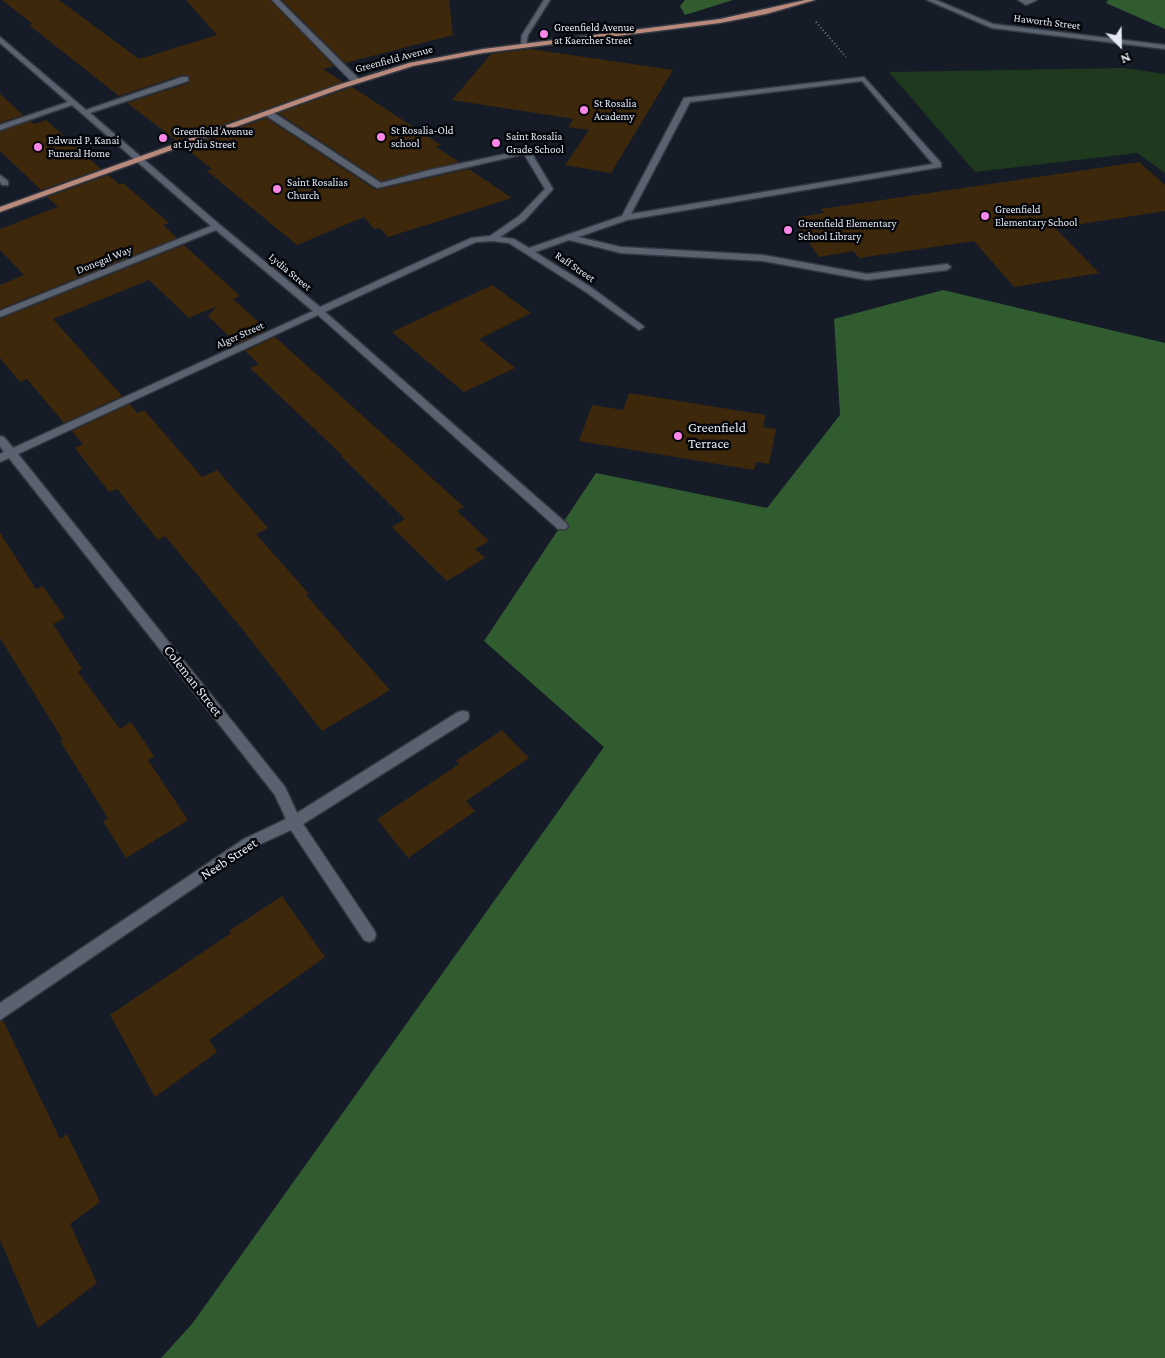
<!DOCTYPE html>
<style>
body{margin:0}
#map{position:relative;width:1165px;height:1358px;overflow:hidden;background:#151c27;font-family:"Crimson Pro",serif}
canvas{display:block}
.north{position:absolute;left:1095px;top:20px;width:50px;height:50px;-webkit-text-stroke:4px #04060b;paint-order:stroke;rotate:157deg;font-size:14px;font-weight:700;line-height:20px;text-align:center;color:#e4e9f1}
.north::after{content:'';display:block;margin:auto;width:18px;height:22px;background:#e4e9f1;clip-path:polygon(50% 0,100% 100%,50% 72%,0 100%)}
</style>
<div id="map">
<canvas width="1165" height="1358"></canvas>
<div class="north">N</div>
</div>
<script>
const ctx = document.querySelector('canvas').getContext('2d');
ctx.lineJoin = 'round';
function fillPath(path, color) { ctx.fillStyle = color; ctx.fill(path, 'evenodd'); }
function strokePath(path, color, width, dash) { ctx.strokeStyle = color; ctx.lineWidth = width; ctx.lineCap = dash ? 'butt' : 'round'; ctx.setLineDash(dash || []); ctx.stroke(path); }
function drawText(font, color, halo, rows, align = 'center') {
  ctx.font = font + ' "Crimson Pro",serif'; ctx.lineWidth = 5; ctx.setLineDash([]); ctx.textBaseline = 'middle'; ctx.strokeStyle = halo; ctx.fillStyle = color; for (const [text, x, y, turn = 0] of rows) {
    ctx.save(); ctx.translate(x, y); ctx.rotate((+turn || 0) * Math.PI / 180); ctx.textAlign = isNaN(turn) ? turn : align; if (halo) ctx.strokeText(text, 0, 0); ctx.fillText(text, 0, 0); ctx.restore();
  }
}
const green = new Path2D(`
 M 1125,68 L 1165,74 L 1165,173 L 1137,153 L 975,172 L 889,72 Z`);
const forest = new Path2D(`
 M 685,0 L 733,0 L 685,15 L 680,6 Z
 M 1108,0 L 1165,0 L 1165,29 L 1106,3 Z
 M 943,290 L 1165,343 L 1165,1358 L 161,1358 L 192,1324 L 604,747 L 484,641 L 596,473 L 767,508 L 840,415 L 834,319 Z`);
const building = new Path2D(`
 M 2,0 L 59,0 L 139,59 L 217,35 L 186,0 L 270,0 L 334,66 L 323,69 L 343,82 L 177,141 L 127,103 L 189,83 L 189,76 L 181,75 L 119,96 L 29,25 L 33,24 Z
 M 282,0 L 449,0 L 453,35 L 345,63 Z
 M 530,49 L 673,70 L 611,173 L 565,165 L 589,130 L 568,127 L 574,119 L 452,100 L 491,54 Z
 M 352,87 L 441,145 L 436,147 L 459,162 L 381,181 L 278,113 Z
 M 0,94 L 23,115 L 0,123 Z
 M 266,118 L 376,190 L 469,169 L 512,198 L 388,237 L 380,228 L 374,229 L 364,217 L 297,245 L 207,171 L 212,169 L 184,147 Z
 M 46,120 L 101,169 L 41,190 L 0,151 L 0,132 L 30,121 L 34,124 Z
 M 1139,162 L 1165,185 L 1165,211 L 1055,228 L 1099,273 L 1014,287 L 974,241 L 859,258 L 853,251 L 819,257 L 797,226 L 803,225 L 798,217 L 824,213 L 821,209 Z
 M 108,175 L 119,184 L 123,183 L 169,223 L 163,225 L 177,238 L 0,309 L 0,285 L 24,275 L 0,250 L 0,229 L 58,207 L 47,197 Z
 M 184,245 L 240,296 L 233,299 L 267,330 L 237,344 L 208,316 L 217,306 L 189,318 L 149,280 L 53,319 L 122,396 L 64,423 L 27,379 L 20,382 L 0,358 L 0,319 Z
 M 492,285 L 531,313 L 479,339 L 515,368 L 464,392 L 392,332 Z
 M 275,337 L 464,507 L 457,511 L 489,541 L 475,549 L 485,558 L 447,581 L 392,527 L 405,519 L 341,456 L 342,455 L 250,368 L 259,364 L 245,351 Z
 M 629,393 L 766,415 L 763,427 L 776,429 L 769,464 L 756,462 L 754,470 L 579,441 L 592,405 L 623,410 Z
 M 130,404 L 137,413 L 144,410 L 202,477 L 217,470 L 268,528 L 256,534 L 309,594 L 306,595 L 390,690 L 322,731 L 243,630 L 165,536 L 158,540 L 117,489 L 109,492 L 75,448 L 83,444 L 72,431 Z
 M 0,533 L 36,589 L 43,586 L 65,618 L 53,624 L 82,669 L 78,672 L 120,729 L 131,722 L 154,756 L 148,760 L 188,820 L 126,858 L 103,821 L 108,818 L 60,741 L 63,740 L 0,638 Z
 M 502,730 L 529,758 L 466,801 L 475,811 L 408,858 L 377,819 L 459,764 L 456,761 Z
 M 282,896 L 325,957 L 209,1040 L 217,1052 L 155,1097 L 110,1015 L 231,933 L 229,931 Z
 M 3,1020 L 60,1139 L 67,1134 L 100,1202 L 70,1224 L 97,1283 L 38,1328 L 0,1240 L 0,1022 Z`);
const path = new Path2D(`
 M 816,22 L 846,57`);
const minor = new Path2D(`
 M 272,0 L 279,0 L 359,79 L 359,83 L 353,83 Z
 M 544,0 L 550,0 L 528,35 L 526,45 L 521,46 L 522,35 Z
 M 927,0 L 936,0 L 993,24 L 1165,45 L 1165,49 L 992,28 Z
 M 1018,0 L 1037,0 L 1026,5 Z
 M 0,37 L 86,110 L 182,77 L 188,77 L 188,81 L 90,113 L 220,225 L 320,307 L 471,238 L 490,236 L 519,216 L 545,189 L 524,154 L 377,188 L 265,115 L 265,111 L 271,111 L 381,183 L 430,170 L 529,149 L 553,189 L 525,220 L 500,237 L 514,239 L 529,248 L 622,216 L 684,98 L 864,77 L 941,163 L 941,167 L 627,220 L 578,237 L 621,247 L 763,255 L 867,274 L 947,264 L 951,267 L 947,270 L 867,280 L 763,261 L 621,253 L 569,240 L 535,252 L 592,288 L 642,325 L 644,327 L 639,330 L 586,292 L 509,243 L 492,241 L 476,242 L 325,312 L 566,523 L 568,526 L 566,529 L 558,529 L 318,315 L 18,454 L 285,787 L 297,813 L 458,712 L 463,711 L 468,712 L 469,716 L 468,720 L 303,824 L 374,930 L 376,935 L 374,940 L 369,942 L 364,940 L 291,830 L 254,847 L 0,1020 L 0,1003 L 244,839 L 286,819 L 275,795 L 9,458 L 0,462 L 0,454 L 4,452 L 0,446 L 0,436 L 4,437 L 13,448 L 313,311 L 216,230 L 0,317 L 0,311 L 211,226 L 72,105 L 0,130 L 0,125 L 68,102 L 0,43 ZM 862,81 L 933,164 L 631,214 L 690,102 Z
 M 0,175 L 8,181 L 8,185 L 2,185 L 0,182 Z`);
const major = new Path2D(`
 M 805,0 L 815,0 L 766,14 L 720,23 L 483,53 L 413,66 L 343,88 L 0,212 L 0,207 L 338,85 L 409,63 L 483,49 L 720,19 Z`);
const markers = [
 [544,34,5,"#fa87e8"],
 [584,110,5,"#fa87e8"],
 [381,137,5,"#fa87e8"],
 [163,138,5,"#fa87e8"],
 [496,143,5,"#fa87e8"],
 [38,147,5,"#fa87e8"],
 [277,189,5,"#fa87e8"],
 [985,216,5,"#fa87e8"],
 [788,230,5,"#fa87e8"],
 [678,436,5,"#fa87e8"]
];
const farStreetnames = [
 ["Haworth Street",1047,22,7],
 ["Greenfield Avenue",394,59,-15],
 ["Donegal Way",104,260,-22],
 ["Raff Street",575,267,34],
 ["Lydia Street",290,272,40],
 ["Alger Street",240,335,-24]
];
const farPoinames = [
 ["Greenfield Avenue",554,28],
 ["at Kaercher Street",554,41],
 ["St Rosalia",594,104],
 ["Academy",594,117],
 ["St Rosalia-Old",391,131],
 ["school",391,144],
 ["Greenfield Avenue",173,132],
 ["at Lydia Street",173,145],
 ["Saint Rosalia",506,137],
 ["Grade School",506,150],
 ["Edward P. Kanai",48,141],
 ["Funeral Home",48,154],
 ["Saint Rosalias",287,183],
 ["Church",287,196],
 ["Greenfield",995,210],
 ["Elementary School",995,223],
 ["Greenfield Elementary",798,224],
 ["School Library",798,237]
];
const poiNames = [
 ["Greenfield",688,428],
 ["Terrace",688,444]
];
const streetNames = [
 ["Coleman Street",193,681,52],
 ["Neeb Street",229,859,-33]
];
fillPath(green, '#1e391e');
fillPath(forest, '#315c30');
fillPath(building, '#3d280c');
strokePath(minor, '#343841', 3);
strokePath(major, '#343841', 3);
strokePath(path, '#737983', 2, [1, 2.5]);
fillPath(minor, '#5a6270');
fillPath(major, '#b98a7c');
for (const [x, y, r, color] of markers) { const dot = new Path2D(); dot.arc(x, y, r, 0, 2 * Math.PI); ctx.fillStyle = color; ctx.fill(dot); strokePath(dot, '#04060b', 2); }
drawText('11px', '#e4e9f1', '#04060b', farStreetnames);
drawText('11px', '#e4e9f1', '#04060b', farPoinames, 'left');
drawText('14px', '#e4e9f1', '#04060b', poiNames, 'left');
drawText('14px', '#e4e9f1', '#04060b', streetNames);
</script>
